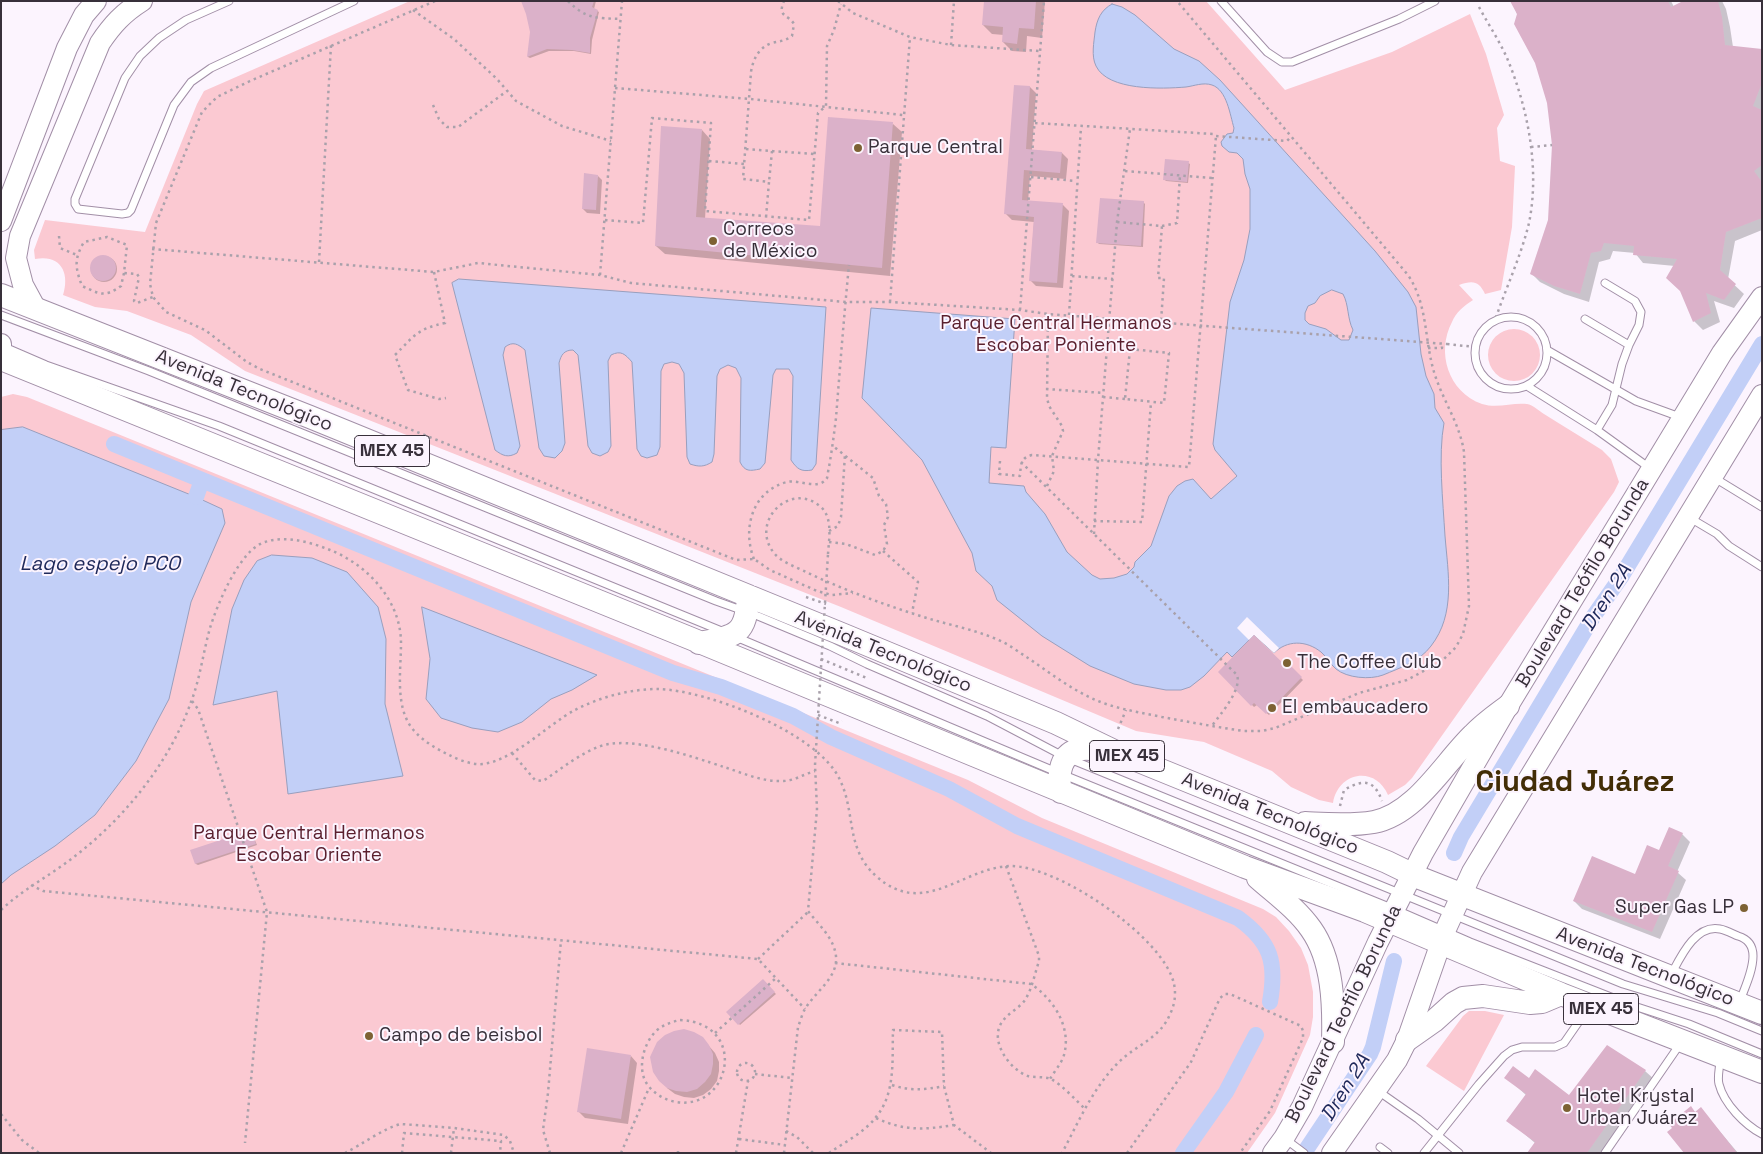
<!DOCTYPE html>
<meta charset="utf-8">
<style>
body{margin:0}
#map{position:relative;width:1763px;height:1154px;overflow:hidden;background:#fcf4fe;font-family:"Space Grotesk",sans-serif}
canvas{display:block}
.frame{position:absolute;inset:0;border:2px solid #38303a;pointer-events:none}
</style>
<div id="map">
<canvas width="1763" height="1154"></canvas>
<div class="frame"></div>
</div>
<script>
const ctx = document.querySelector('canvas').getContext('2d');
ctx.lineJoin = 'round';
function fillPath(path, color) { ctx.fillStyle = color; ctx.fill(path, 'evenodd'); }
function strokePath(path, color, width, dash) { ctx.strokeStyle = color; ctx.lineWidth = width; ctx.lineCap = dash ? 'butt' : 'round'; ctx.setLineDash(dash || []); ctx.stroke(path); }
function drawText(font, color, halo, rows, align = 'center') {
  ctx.font = font + ' "Space Grotesk",sans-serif'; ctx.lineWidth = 4; ctx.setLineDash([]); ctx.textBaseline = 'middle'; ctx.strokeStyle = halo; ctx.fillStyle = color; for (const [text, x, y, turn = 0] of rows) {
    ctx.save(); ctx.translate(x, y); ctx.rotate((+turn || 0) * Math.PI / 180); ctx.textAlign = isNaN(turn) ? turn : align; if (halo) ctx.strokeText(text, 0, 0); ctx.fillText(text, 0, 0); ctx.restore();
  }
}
const green = new Path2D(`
 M 410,1 L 1206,1 L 1285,90 L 1392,52 L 1470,14 L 1486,54 L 1504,115 L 1497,128 L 1500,161 L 1515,166 L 1512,227 L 1501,290 L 1485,294 C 1479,281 1473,280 1459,285 L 1473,300 C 1464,306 1456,312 1452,322 C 1436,352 1448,392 1482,404 C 1498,409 1513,402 1527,404 C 1533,405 1539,411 1544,414 C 1563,426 1583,438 1602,450 L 1611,459 L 1619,482 L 1614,492 L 1412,778 L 1405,785 L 1388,795 C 1375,765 1338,772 1333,803 L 1319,800 L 1291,787 L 1272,771 L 1204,742 L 1136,731 L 841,607 L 245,371 L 191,335 L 127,311 L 95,307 L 63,295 C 70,273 61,254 35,259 L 34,250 L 45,220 L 145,232 L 197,104 L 204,91 Z
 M1488 355a26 26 0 1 1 52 0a26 26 0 1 1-52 0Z
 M 13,394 L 27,397 L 968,780 L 1042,818 L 1263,909 L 1276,917 L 1289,931 L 1301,948 L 1308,965 L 1313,992 L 1313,1017 L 1310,1035 L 1275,1113 L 1247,1153 L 1,1153 L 1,397 Z
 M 1469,1011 L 1485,1011 L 1504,1015 L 1464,1091 L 1426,1066 L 1463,1016 Z`);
const water = new Path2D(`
 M 1112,4 L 1122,7 L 1135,15 L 1174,49 L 1199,61 L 1220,80 L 1375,251 L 1408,292 L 1416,307 L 1421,354 L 1426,376 L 1434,394 L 1435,408 L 1444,423 C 1438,455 1443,502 1445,536 C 1448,573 1456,614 1431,646 C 1420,661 1400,668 1383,675 C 1370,680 1347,678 1336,669 C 1330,664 1327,657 1321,652 C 1306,640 1287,640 1274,653 L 1254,635 L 1232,657 L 1227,652 L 1204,676 L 1190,687 L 1181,690 L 1166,690 L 1134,684 L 1090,666 L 1042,636 L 997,600 L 992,586 L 976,571 L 972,553 L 922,460 L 862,398 L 871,308 L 1015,319 L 1006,448 L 991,447 L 989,483 L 1024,486 L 1026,492 L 1045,514 L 1067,552 L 1092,575 L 1100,579 L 1114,578 L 1127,574 L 1134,567 L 1135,562 L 1151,546 L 1169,496 L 1177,486 L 1185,481 L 1193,479 L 1211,499 L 1237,476 L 1215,450 L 1213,444 L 1230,302 L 1244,260 L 1250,229 L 1250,189 L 1245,174 L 1243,159 L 1237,153 L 1229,152 L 1222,146 L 1221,142 L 1227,134 L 1233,133 L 1234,128 C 1230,115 1227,90 1212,85 C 1203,82 1194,86 1186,87 C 1162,89 1108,91 1096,66 C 1091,56 1094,42 1095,32 C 1097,19 1101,10 1112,4 ZM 1332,290 L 1343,294 C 1349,305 1347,318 1353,330 L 1349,340 L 1341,340 L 1326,329 L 1309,324 L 1305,320 L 1305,313 L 1308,306 L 1315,303 L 1320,296 Z
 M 459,279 L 826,307 L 816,464 L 812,470 C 801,472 797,469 791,460 L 793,376 L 789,369 L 776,369 L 773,375 L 765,463 L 760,469 C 750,471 745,472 740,462 L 741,378 L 736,368 L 728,365 L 720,369 L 717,376 L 714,454 L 712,462 C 704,467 699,467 690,464 L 687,457 L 684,373 L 679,364 L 672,362 L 664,364 L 661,371 L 660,447 L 657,455 L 647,458 L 641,456 L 637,449 L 632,362 C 625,354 621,350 611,355 L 608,361 L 611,446 L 608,452 L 600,456 L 592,453 L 588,446 L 578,355 L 573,350 C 564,350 561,355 559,363 L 565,443 L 562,451 L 555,458 L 544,456 L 539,448 L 525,350 C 518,344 513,341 505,347 L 503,355 L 520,446 L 517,453 C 508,458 503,456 495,450 L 452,283 Z
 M 23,427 L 196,497 L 222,509 L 225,523 L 191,602 L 169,699 L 136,761 L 95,815 L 55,846 L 11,875 L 1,884 L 1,430 Z
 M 272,555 L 312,558 L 347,572 L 378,607 L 386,639 L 385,704 L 403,776 L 288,794 L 277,691 L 213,705 L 232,609 L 244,580 L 257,561 Z
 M 422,607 L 597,675 L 572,690 L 551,699 L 522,722 L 498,732 L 472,728 L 441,718 L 426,699 L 430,659 Z`);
const pier = new Path2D(`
 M 1247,617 L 1279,648 L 1274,653 L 1254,635 L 1249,640 L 1237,628 Z`);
const shadow = new Path2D(`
 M 522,1 L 596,1 L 594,9 L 599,12 L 592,40 L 591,54 L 574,51 L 549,51 L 530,58 L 528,57 L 531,32 L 527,14 Z
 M 985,1 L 1045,1 L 1042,38 L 1027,36 L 1026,52 L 1012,51 L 1003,42 L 1004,35 L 992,34 L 983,25 Z
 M 1512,1 L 1671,1 L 1674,7 L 1686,1 L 1722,1 L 1726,9 L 1730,27 L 1733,47 L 1762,50 L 1762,230 L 1735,241 L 1728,279 L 1744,294 L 1734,308 L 1714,301 L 1720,322 L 1703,330 L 1694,321 L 1675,266 L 1643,263 L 1635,253 L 1613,251 L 1610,259 L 1599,262 L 1589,302 L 1564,294 L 1540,282 L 1531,273 L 1549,221 L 1553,145 L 1548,103 L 1536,63 Z
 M 1015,86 L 1030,87 L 1036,93 L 1032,150 L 1062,153 L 1068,159 L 1066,179 L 1030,176 L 1028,202 L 1063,205 L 1069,211 L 1063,288 L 1036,286 L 1030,280 L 1034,222 L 1012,220 L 1006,214 Z
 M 893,124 L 902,132 L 890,276 L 665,254 L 656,246 L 702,130 L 710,139 L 705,219 L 821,227 Z
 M 1188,163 L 1190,164 L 1188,183 L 1166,181 L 1164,179 Z
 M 598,176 L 602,180 L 600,214 L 587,213 L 583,209 Z
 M 1143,202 L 1145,204 L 1143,247 L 1099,244 L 1097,242 Z
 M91 269a13 13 0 1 1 26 0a13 13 0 1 1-26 0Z
 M 1291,668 L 1303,680 L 1269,715 L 1257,705 L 1254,707 L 1220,672 L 1288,670 Z
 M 251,831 L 257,845 L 198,865 L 196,864 L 191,851 Z
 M 1682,834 L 1690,842 L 1677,872 L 1686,880 L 1660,939 L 1582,909 L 1574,901 L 1636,876 L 1660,852 Z
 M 763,981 L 776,994 L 740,1025 L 728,1012 Z
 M 702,1038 L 715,1053 L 719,1062 L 719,1071 L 717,1081 L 711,1089 L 703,1095 L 694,1098 L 684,1097 L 675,1094 L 667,1088 Z
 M 631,1056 L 637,1063 L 628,1124 L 585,1118 L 578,1111 Z
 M 1645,1071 L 1654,1079 L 1601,1153 L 1528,1153 L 1535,1143 L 1508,1120 L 1526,1095 L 1506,1077 L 1529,1079 L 1569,1096 Z
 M 1691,1108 L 1696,1113 L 1701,1109 L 1738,1153 L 1685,1153 Z`);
const canal = new Path2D(`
 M 114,444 L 673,673 L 721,687 L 793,716 L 831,737 L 949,789 L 1017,826 L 1238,918 C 1271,942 1277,962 1270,1002
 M 196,497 L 202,480
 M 1454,853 L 1461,837 L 1593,617 L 1621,577 L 1762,344
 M 1183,1153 L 1226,1092 L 1256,1035
 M 1304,1153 L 1370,1054 L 1373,1047 L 1394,961`);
const building = new Path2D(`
 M 521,1 L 594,1 L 592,7 L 598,10 L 590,38 L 590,53 L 572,50 L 547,49 L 527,57 L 530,32 L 526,14 Z
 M 984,1 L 1036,1 L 1034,29 L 1019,28 L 1017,44 L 1002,42 L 1003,27 L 982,25 Z
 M 1510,1 L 1668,1 L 1671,7 L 1683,1 L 1718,1 L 1722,17 L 1725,45 L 1762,49 L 1762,83 L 1753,106 L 1762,110 L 1762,165 L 1754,171 L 1762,182 L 1762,218 L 1726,232 L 1720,270 L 1736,284 L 1724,300 L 1706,293 L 1711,313 L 1693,322 L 1680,291 L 1666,278 L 1677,259 L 1633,255 L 1634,246 L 1604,243 L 1601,251 L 1591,253 L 1580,294 L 1554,286 L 1530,274 L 1548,220 L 1552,145 L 1547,103 L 1535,63 L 1514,24 L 1517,14 Z
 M 1014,85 L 1030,86 L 1026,149 L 1062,152 L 1060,173 L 1024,170 L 1022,200 L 1063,203 L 1057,283 L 1029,281 L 1034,217 L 1004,214 Z
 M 828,117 L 893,122 L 882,268 L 655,246 L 661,126 L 702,129 L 696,217 L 820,226 Z
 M 1165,159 L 1189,161 L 1187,182 L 1163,180 Z
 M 584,173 L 598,175 L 596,210 L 582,209 Z
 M 1100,198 L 1144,201 L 1141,246 L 1096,243 Z
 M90 268a13 13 0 1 1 26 0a13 13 0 1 1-26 0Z
 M 1254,635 L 1289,669 L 1291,666 L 1302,677 L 1266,714 L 1254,703 L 1251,706 L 1218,672 Z
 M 1669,827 L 1683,833 L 1668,866 L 1679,871 L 1652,932 L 1573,901 L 1592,856 L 1635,874 L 1647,845 L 1659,850 Z
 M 251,830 L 256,844 L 195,864 L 190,850 Z
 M 763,979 L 775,992 L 738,1025 L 726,1012 Z
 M 684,1029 L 694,1032 L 703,1037 L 709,1045 L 713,1054 L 713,1064 L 711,1074 L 705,1082 L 697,1089 L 687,1092 L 676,1091 L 667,1088 L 659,1081 L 653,1072 L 650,1057 L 657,1042 L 665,1035 L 674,1031 Z
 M 1607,1045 L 1646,1070 L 1587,1153 L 1527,1153 L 1535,1142 L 1506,1121 L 1526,1094 L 1504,1078 L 1513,1066 L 1529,1078 L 1535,1069 L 1569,1095 Z
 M 587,1048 L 631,1055 L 621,1119 L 577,1112 Z
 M 1691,1106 L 1695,1112 L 1701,1107 L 1737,1153 L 1684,1153 L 1667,1132 L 1672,1128 L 1669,1124 Z`);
const path = new Path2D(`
 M 435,1 L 250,81 L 217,97 L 202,112 L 156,223 L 150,284 L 153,297 L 166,312 L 205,330 L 247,362 L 260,369 L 736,560 L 754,559 L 770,570 L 817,591 L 832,595 L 853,593
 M 568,1 C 586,19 596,18 621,19
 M 838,1 L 853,13 L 910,37 L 951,45 L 1039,51
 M 1479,7 C 1488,24 1499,40 1507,58 C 1528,108 1540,169 1529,223 C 1521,256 1506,288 1495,320
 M 413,10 L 454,39 L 497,79 L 516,101 L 562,126 L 611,141
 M 951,45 L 954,1
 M 615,88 L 750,99 L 903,115
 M 433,105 L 439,119 L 447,127 L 458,127 L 507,91
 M 1035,123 L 1213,134 L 1216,136 L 1287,141 L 1290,138
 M 1531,147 L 1552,145
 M 746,149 L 772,151 L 769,182
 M 772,151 L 814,154
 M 709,161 L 744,164
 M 1125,171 L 1212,178
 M 1031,177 L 1076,181
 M 766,217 L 769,182 L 743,179 L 751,72 C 753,59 759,47 772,43 C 780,41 785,41 792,36 L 794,24 C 788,14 777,17 784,1
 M 605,220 L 643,223 L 652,118 L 711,123 L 705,211 L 809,220 L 818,113 L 826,106 L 827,46 L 834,30 L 841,4
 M 1117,222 L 1162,226 L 1158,278 L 1164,278 L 1161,322
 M 1162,226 L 1177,223 L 1180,175
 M 59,236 L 60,248 L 77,255
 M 152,249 L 434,272 L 478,263 L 600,275 L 631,283 L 846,302 L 890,302 L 1020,310 L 1048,314 L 1219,327
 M 319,262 L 331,45
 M 434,272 L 445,323 C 417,329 415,335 395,355 L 408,390 L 439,399 L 446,398
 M 124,273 L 121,286 C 104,298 100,294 82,286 C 75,267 74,259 84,242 L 107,237 L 127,245 L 124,273 L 137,274 L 139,277 L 134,301 L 137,303 L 153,297
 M 600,275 L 622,1
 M 1072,276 L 1113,279
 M 890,302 L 910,37
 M 1020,310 L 1044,1
 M 1069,315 L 1081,127
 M 1447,344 L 1475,347
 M 1428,348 L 1442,348 L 1442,344
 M 1130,349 L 1169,353 L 1164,403 L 1125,399 Z
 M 1046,389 L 1104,393
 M 1103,397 L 1125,399
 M 1000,461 L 999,474 L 1020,476 C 1021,465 1020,458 1032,455 L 1189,467 L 1216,136
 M 1021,462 L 1237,675 C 1242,690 1221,713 1212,726
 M 1047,486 L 1054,471 L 1052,456 L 1063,431 L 1062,426 L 1049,406 L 1047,398 L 1048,314
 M 1094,521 L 1142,522 L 1151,402
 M 829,531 L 838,526 L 841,517 L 845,454
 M 1094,534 L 1098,460 L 1117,222 L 1130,129
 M 829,542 L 846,544 L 875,555 L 883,551 L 887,544 L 884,525 L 888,517 L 886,504 L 879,496 L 873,478 L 833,446
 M 883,551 L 918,582 L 912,613
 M 828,554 C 829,539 833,518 821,507 C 790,480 749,522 774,553 C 781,562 796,567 806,572 C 846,591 888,606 930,619 C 954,626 980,631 1003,642 C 1011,646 1020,653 1028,658 C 1053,675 1077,694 1106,704 C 1124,710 1143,713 1162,717 C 1189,722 1216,727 1244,731 L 1262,731 L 1275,728 L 1359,693 L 1407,680 L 1442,661 L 1456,647 L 1463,634 L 1469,606 L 1464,452 C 1460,424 1442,399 1434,372 C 1424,338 1428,305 1408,275 L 1177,1
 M 754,559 C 742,529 752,491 787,482 C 799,479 819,491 827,478 C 828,475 828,470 829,467 C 832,450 834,434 836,418 C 840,367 844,316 849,265
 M 806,597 L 826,604
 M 821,659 L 869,679
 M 192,701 L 198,709 L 267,912 L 245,1143
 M 818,715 L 839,723 L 842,721
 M 1118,729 L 1126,710
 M 512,753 L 535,780 L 543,781 C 561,769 578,755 598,747 C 629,734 693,757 724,767 C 743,773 762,782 783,781 C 794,781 804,774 815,771
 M 1340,806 L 1344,790 C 1363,779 1374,779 1382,801
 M 1006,866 L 1039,956 L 1039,961 C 1035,973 1032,989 1025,1000 C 1018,1010 1003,1015 999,1028 C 993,1046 1011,1070 1028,1076 C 1035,1078 1044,1076 1051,1079 C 1062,1085 1076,1100 1085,1109
 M 31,885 L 43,891 L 758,959 L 805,1009
 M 1,910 C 20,892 42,880 63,865 C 118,826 168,767 191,702 C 200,679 203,653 210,628 C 217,605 240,549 265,542 C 286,535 310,542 330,550 C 368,565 401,601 401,643 C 401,670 395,704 411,727 C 421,740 435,748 449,755 C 457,759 467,763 476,764 C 507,767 548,724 575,710 C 600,697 630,689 658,689 C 707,690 819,733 840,780 C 856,813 845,848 876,876 C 924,919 961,868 1010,866 C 1057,865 1164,937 1174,984 C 1176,993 1175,1003 1171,1012 C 1160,1040 1136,1044 1117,1064 C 1093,1088 1078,1123 1062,1153
 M 758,959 L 808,912
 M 835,963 L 1031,984 C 1055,1000 1073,1030 1063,1058 C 1060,1065 1054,1072 1050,1079
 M 680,1020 C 749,1023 731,1111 676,1102 C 665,1100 654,1094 647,1084 C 637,1069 643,1044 656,1031 C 663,1025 671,1022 680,1020 Z
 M 715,1033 L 776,978
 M737 1072a9 9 0 1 1 18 0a9 9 0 1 1-18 0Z
 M 755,1074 L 792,1078
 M 892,1085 C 910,1091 925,1090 944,1086
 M 1,1114 L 22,1140 L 39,1153
 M 876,1118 C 904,1131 924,1130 954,1125
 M 786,1131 L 797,1137 L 813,1153
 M 739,1139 L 785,1145
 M 345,1153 C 361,1145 384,1128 401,1124 L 454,1128 L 504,1135 L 510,1141 L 514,1153
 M 402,1153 L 404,1133 L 501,1141 L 500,1153
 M 451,1153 L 454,1128
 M 550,1153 L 543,1130 L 548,1093 L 561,940
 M 621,1153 L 649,1088
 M 678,1153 L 678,1151
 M 736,1153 L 748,1081
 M 784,1153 L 798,1027 C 800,1022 802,1014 805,1009 C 819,986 849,972 830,939 C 824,929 815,920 808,911 L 817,809 L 815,765
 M 829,1153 C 845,1142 865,1132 876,1117 C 896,1093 892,1059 893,1030 L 942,1032 L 944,1086 L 954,1125 L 991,1153
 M 1127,1153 L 1191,1062 L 1220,998 L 1225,994 L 1230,994 L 1301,1026 L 1303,1031 L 1303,1038 L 1270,1111 L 1240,1153`);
const lane = new Path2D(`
 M 229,1 L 186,20 L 159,38 L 140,56 L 125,78 L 75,199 L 75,204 L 78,209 L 122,214 L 128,213 L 131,210 L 174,105 L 191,82 L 211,68 L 354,1
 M 1221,1 L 1267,52 L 1282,62 L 1292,62 L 1399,19 L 1435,1
 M 1,315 L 149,371 L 716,601 L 758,616 L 830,646 L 867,664 L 987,716 L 1065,757 L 1623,984 L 1718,1013 L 1762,1031
 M1475 353a36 36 0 1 1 72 0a36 36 0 1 1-72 0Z
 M 1585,319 L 1629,345
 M 2,346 L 46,365 L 219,426 L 724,632
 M 1547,350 L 1636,401 L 1680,417
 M 1527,386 L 1597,430 L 1651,469
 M 1597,430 L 1612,405 L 1622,364 L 1629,345 L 1639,325 L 1641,312 L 1635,301 L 1605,283
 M 1713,477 L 1762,507
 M 1690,518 L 1717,534 L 1729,546 L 1762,567
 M 736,637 L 1059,773 L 1394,909 L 1470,942 L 1634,1006 L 1689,1024 L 1762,1054
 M 1672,973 C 1681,956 1696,924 1720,929 C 1726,930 1733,934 1738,936 C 1748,939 1753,946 1753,956 C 1753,971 1745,987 1740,1001
 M 1720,1060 C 1720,1067 1717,1077 1719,1084 C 1724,1104 1745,1125 1762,1134
 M 1378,1091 L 1418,1119 L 1459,1153
 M 1284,1138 L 1304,1153
 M 1380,1147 L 1388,1153
 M 1424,1153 L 1479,1084 L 1504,1056 L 1512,1050 L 1522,1047 L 1555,1047 L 1564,1043 L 1589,1007
 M 1605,1153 L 1680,1044`);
const secondary = new Path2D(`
 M 1,221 L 67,48 L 84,15 L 96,1
 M 36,309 L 23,285 L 16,258 L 20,236 L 100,43 C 112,25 123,13 142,1
 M 1,344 L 1,347
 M 1273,1153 L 1284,1138 L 1302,1107 L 1378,942 L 1423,853 L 1508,706 L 1722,353 L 1762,297
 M 1332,1153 L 1397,1060 L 1407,1040 L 1445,931 L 1472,872 L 1762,395`);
const primary = new Path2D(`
 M 1,295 L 310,417 L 844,635 L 1056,723 L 1114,751 L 1387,862 L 1420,878 L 1762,1013
 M 1,359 L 692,639 L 1245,867 L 1365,911 L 1561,994 L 1762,1072
 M 699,643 C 736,636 746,636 748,596
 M 1061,792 C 1057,775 1060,752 1082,749 C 1089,748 1098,750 1106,750
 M 1305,823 C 1327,824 1351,826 1374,822 C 1416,814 1444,763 1473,735 C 1483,724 1496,715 1508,706
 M 1258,878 C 1276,894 1297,909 1311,929 C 1333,960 1334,1005 1333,1042
 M 1407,1040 L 1434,1021 L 1454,1003 L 1463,998 L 1483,996 L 1530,1003 L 1542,1002 L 1561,994`);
const pathBridge = new Path2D(`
 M 1219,327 L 1447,344
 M 815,765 L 828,554`);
const markers = [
 [858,148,5,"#7d6234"],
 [713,241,5,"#7d6234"],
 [1287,663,5,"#7d6234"],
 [1272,708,5,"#7d6234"],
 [1744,908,5,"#7d6234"],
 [369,1036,5,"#7d6234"],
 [1567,1108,5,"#7d6234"]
];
const shields = [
 [392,451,75],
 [1127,756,75],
 [1601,1009,75]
];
const shieldNames = [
 ["MEX 45",392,451],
 ["MEX 45",1127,756],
 ["MEX 45",1601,1009]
];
const poiNames = [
 ["Parque Central",868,148],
 ["Correos",723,230],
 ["de México",723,252],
 ["The Coffee Club",1297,663],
 ["El embaucadero",1282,708],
 ["Super Gas LP",1734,908,"right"],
 ["Campo de beisbol",379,1036],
 ["Hotel Krystal",1577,1097],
 ["Urban Juárez",1577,1119]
];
const parkNames = [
 ["Parque Central Hermanos",1056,324],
 ["Escobar Poniente",1056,346],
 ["Parque Central Hermanos",309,834],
 ["Escobar Oriente",309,856]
];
const streetNames = [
 ["Avenida Tecnológico",244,391,22],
 ["Boulevard Teófilo Borunda",1583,583,-59],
 ["Avenida Tecnológico",883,652,22],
 ["Avenida Tecnológico",1270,814,22],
 ["Avenida Tecnológico",1645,967,21],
 ["Boulevard Teofilo Borunda",1344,1014,-64]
];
const waterNames = [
 ["Lago espejo PCO",100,565],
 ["Dren 2A",1607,598,-57],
 ["Dren 2A",1346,1088,-58]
];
const townNames = [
 ["Ciudad Juárez",1575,783]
];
fillPath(green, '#fbc9d2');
fillPath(water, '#c2cff7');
strokePath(water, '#999fbe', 1);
fillPath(pier, '#fcf4fe');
fillPath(shadow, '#0003');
strokePath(canal, '#c2cff7', 16);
fillPath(building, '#dbb1c9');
strokePath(lane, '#a28fa7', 9);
strokePath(secondary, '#a28fa7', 22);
strokePath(primary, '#a28fa7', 24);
strokePath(path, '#a9a1ab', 2.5, [2.5, 4]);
strokePath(lane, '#fff', 7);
strokePath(secondary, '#fff', 20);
strokePath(primary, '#fff', 22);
strokePath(pathBridge, '#a9a1ab', 2.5, [2.5, 4]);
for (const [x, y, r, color] of markers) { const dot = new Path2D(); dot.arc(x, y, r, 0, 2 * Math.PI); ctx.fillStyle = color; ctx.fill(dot); strokePath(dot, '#fcf4fe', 2); }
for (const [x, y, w] of shields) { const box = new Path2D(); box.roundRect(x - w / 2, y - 15.5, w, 31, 4); ctx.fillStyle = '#fcf4fe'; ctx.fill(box); strokePath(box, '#38303a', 1); }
drawText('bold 18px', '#38303a', null, shieldNames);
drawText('19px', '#38303a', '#fcf4fe', poiNames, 'left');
drawText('19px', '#5a1f2e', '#fcf4fe', parkNames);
drawText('19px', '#38303a', '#fcf4fe', streetNames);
drawText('italic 20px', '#202a5b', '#fcf4fe', waterNames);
drawText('bold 29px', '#422d06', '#fcf4fe', townNames);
</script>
